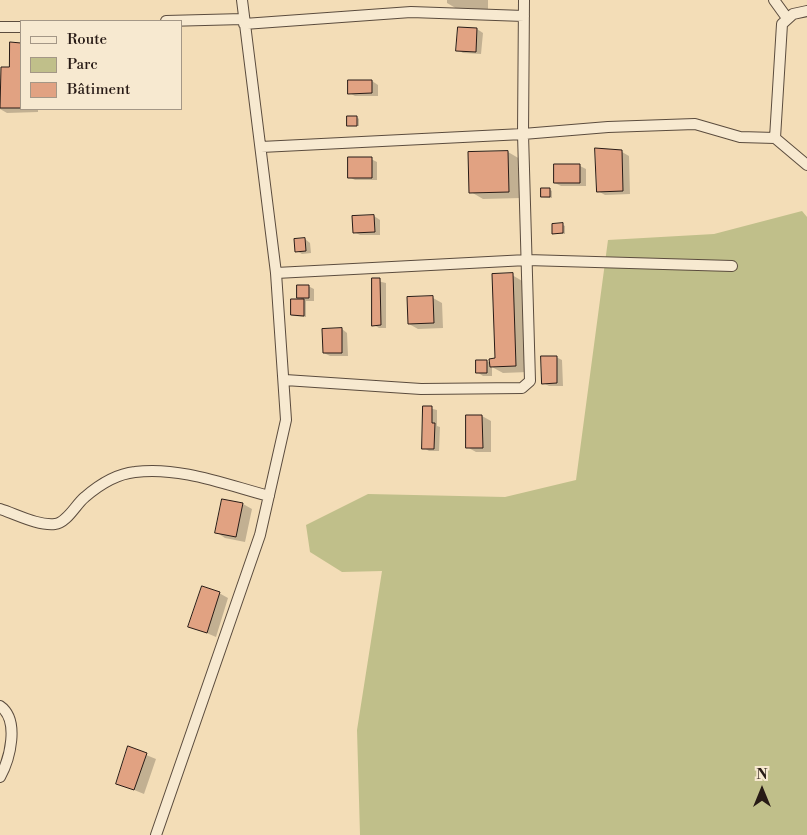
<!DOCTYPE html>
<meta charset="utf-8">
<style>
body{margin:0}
#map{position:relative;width:807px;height:835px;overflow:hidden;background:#f3ddb7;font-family:"Libre Bodoni",serif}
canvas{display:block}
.legend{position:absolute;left:20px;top:20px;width:162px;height:90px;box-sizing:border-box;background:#f7e9d0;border:1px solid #a49786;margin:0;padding:6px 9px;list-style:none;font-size:15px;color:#281b16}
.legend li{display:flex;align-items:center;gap:10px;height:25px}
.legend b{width:25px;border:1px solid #a49786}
.north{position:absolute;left:737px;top:765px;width:50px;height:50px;-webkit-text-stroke:4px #f7e9d0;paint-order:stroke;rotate:0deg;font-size:14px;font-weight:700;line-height:20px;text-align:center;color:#281b16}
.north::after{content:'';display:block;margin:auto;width:18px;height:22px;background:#281b16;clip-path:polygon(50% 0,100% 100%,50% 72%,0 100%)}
</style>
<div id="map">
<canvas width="807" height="835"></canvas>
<ul class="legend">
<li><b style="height:6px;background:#f7e9d0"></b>Route</li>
<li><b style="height:14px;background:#c0bf8a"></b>Parc</li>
<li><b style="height:14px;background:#e1a282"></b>Bâtiment</li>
</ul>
<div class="north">N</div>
</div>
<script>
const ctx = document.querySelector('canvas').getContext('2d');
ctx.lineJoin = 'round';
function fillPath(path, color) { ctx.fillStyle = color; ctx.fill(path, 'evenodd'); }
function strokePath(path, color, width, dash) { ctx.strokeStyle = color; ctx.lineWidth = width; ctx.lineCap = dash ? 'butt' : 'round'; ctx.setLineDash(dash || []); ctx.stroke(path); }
const green = new Path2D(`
 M 802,211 L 807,217 L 807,835 L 360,835 L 357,730 L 382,571 L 342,572 L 310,552 L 306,525 L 368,494 L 505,497 L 576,480 L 608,240 L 714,234 Z`);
const shadow = new Path2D(`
 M 447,0 L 488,0 L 488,10 L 459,10 L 447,3 Z
 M 477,29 L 483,33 L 481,54 L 463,53 L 458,50 Z
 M 11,43 L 21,44 L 21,109 L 46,109 L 38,110 L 38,112 L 7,113 L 0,109 L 0,93 L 10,69 Z
 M 372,81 L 378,85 L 378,96 L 355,96 L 349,93 Z
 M 357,117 L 359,119 L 359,126 L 348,125 Z
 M 597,149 L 622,152 L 629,156 L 630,194 L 605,195 L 598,191 Z
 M 508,152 L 520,159 L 521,198 L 483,199 L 471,192 Z
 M 371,159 L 377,162 L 377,180 L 355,180 L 349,177 Z
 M 580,166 L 586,169 L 586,186 L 561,186 L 555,183 Z
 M 549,189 L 552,191 L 552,198 L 542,197 Z
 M 374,216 L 380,220 L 380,235 L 360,235 L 354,232 L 354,217 Z
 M 563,225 L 565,226 L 565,234 L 554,233 Z
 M 305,239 L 310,243 L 311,253 L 302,254 L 297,251 Z
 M 512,275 L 524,282 L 528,372 L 503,373 L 492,367 L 492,376 L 483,376 L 477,372 L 486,361 L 491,363 L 497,360 Z
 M 373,280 L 386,283 L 386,328 L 379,328 L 374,325 Z
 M 308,286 L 314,289 L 314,301 L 306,301 L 306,317 L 295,316 L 292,315 L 303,300 L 299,297 Z
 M 408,298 L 433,298 L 442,303 L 443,328 L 418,329 L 409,324 Z
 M 342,329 L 347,333 L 348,356 L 330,356 L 324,353 Z
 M 556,357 L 562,360 L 563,386 L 549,386 L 543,383 Z
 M 425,407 L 437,410 L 437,426 L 440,427 L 439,451 L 429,451 L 424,448 Z
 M 467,416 L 482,416 L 491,421 L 491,452 L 476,452 L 467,447 Z
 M 243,504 L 252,509 L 245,542 L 225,538 L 216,532 Z
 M 219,593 L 228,598 L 216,637 L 190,626 Z
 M 129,748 L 156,759 L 144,794 L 117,783 Z`);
const building = new Path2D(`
 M 458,27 L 477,28 L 476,52 L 456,51 Z
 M 10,42 L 21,43 L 21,108 L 0,108 L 1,67 L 9,67 Z
 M 348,80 L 372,80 L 372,93 L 348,94 Z
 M 347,116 L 357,116 L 357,126 L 347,126 Z
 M 595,148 L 622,150 L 623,191 L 597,192 Z
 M 508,151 L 509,192 L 469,193 L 468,152 Z
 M 348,157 L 372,157 L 372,178 L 348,178 Z
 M 554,164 L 580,164 L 580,183 L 554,183 Z
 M 541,188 L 550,188 L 550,197 L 541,197 Z
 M 374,215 L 375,232 L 353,233 L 352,216 Z
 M 563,223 L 563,233 L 552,234 L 552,224 Z
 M 305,238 L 306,251 L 295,252 L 294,239 Z
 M 513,273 L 516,366 L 490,367 L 489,359 L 495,358 L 492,274 Z
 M 372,278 L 380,278 L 381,325 L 372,326 Z
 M 297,285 L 309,285 L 309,298 L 297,298 Z
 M 433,296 L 434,323 L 408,324 L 407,297 Z
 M 291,299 L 304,299 L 304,316 L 291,315 Z
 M 342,328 L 342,353 L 323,353 L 322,329 Z
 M 541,356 L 557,356 L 557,383 L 542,384 Z
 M 476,360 L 487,360 L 487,373 L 476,373 Z
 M 423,406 L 432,406 L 432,423 L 435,423 L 434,449 L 422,449 Z
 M 466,415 L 482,415 L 483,448 L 466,448 Z
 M 222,499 L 243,503 L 236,537 L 215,533 Z
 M 202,586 L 220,592 L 207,633 L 188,627 Z
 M 128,746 L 147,753 L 134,790 L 116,784 Z`);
const minor = new Path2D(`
 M 774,0 L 787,18
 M 166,21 L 243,19
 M 244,24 L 411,12 L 524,16
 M 0,27 L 21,27
 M 775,138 L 782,24 L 793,14 L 807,11
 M 261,147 L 523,134 L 608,127 L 695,124 L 740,137 L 775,138 L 807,165
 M 276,273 L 527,260 L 732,266
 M 285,380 L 421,389 L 522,388 L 530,381 L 523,134 L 524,0
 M 0,509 C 16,514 38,526 55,524 C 67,523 76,504 85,497 C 100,484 116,474 135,472 C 179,466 227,485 269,496
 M 0,706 C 20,720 10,759 0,777
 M 156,835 L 260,535 L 286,420 L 276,273 L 242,0`);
fillPath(green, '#c0bf8a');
fillPath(shadow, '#0003');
fillPath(building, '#e1a282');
strokePath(building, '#281b16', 1);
strokePath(minor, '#5b4c3e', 12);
strokePath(minor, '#f7e9d0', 10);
</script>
